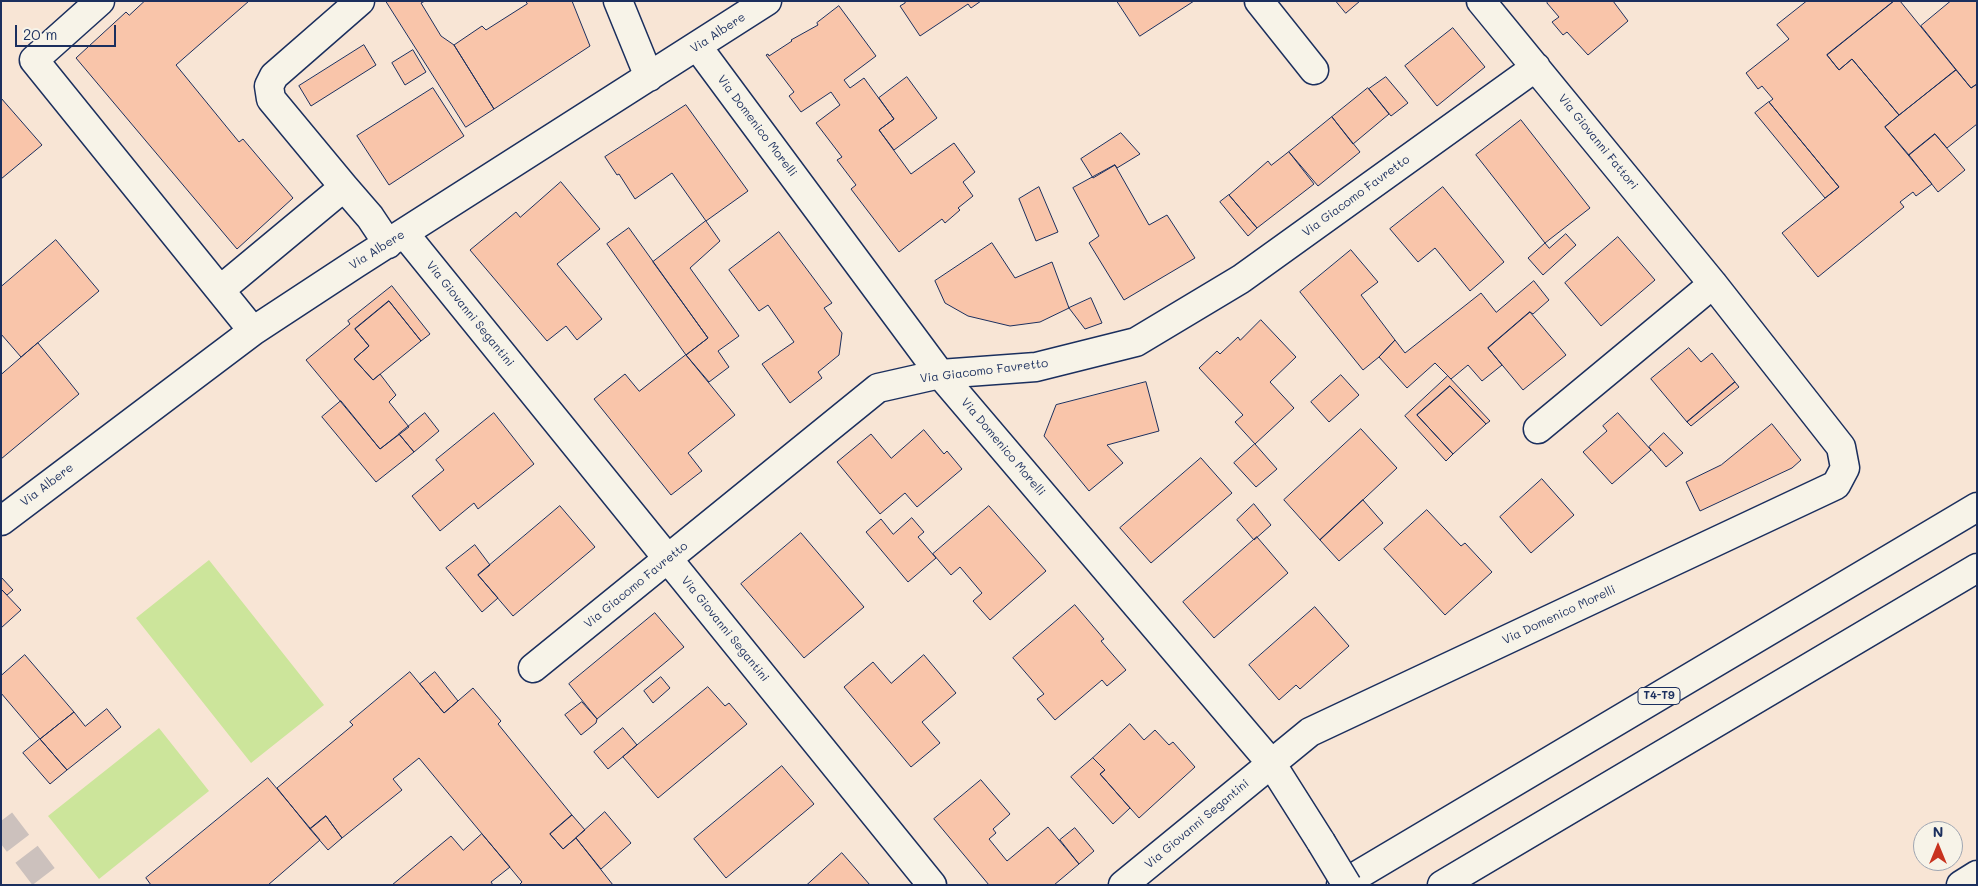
<!DOCTYPE html>
<style>
body{margin:0}
#map{position:relative;width:1978px;height:886px;overflow:hidden;background:#f8e5d5;font-family:Mali,sans-serif}
canvas{display:block}
.frame{position:absolute;inset:0;border:2px solid #1b2f5e;pointer-events:none}
.north{position:absolute;left:1913px;top:821px;width:50px;height:50px;box-sizing:border-box;background:#f7f3e8;border:1px solid #9fa5b1;border-radius:50%;rotate:0deg;font-size:14px;font-weight:700;line-height:20px;text-align:center;color:#1b2f5e}
.north::after{content:'';display:block;margin:auto;width:18px;height:22px;background:#c8321e;clip-path:polygon(50% 0,100% 100%,50% 72%,0 100%)}
.scale{position:absolute;left:15px;top:25px;width:101px;height:22px;box-sizing:border-box;border:2px solid #1b2f5e;border-top:0;padding-left:6px;font-size:15px;line-height:18px;white-space:nowrap;color:#1b2f5e;-webkit-text-stroke:4px #f7f3e8;paint-order:stroke}
</style>
<div id="map">
<canvas width="1978" height="886"></canvas>
<div class="frame"></div>
<div class="north">N</div>
<div class="scale">20 m</div>
</div>
<script>
const ctx = document.querySelector('canvas').getContext('2d');
ctx.lineJoin = 'round';
function fillPath(path, color) { ctx.fillStyle = color; ctx.fill(path, 'evenodd'); }
function strokePath(path, color, width, dash) { ctx.strokeStyle = color; ctx.lineWidth = width; ctx.lineCap = dash ? 'butt' : 'round'; ctx.setLineDash(dash || []); ctx.stroke(path); }
function drawText(font, color, halo, rows, align = 'center') {
  ctx.font = font + ' Mali,sans-serif'; ctx.lineWidth = 5; ctx.setLineDash([]); ctx.textBaseline = 'middle'; ctx.strokeStyle = halo; ctx.fillStyle = color; for (const [text, x, y, turn = 0] of rows) {
    ctx.save(); ctx.translate(x, y); ctx.rotate((+turn || 0) * Math.PI / 180); ctx.textAlign = isNaN(turn) ? turn : align; if (halo) ctx.strokeText(text, 0, 0); ctx.fillText(text, 0, 0); ctx.restore();
  }
}
const green = new Path2D(`
 M 209,560 L 324,705 L 251,763 L 136,618 Z
 M 159,728 L 209,791 L 99,879 L 48,816 Z`);
const building = new Path2D(`
 M 145,1 L 249,1 L 176,65 L 239,142 L 243,139 L 293,198 L 237,249 L 76,58 L 126,12 L 129,15 Z
 M 386,1 L 425,1 L 421,3 L 441,36 L 454,45 L 494,109 L 466,127 Z
 M 526,1 L 572,1 L 590,46 L 494,109 L 454,45 L 482,26 L 486,30 L 527,4 Z
 M 904,1 L 981,1 L 971,8 L 968,4 L 920,36 L 900,6 L 905,3 Z
 M 1117,1 L 1194,1 L 1140,36 Z
 M 1336,1 L 1360,1 L 1346,13 Z
 M 1549,1 L 1613,1 L 1628,21 L 1588,55 L 1567,32 L 1563,35 L 1552,22 L 1559,17 L 1547,3 Z
 M 1807,1 L 1894,1 L 1827,55 L 1839,70 L 1852,59 L 1899,115 L 1885,127 L 1932,184 L 1916,196 L 1913,192 L 1900,202 L 1904,207 L 1818,277 L 1782,233 L 1839,187 L 1769,102 L 1773,99 L 1762,86 L 1758,89 L 1746,73 L 1789,39 L 1777,25 Z
 M 1894,1 L 1900,1 L 1956,70 L 1899,115 L 1852,59 L 1839,70 L 1827,55 Z
 M 1951,1 L 1977,1 L 1977,84 L 1971,88 L 1921,26 Z
 M 839,6 L 876,56 L 844,80 L 850,88 L 864,78 L 894,119 L 879,130 L 911,174 L 954,143 L 975,172 L 963,182 L 973,196 L 958,208 L 960,210 L 945,223 L 942,219 L 899,252 L 851,189 L 856,185 L 837,160 L 842,157 L 816,123 L 840,105 L 831,92 L 801,112 L 789,96 L 794,92 L 766,55 L 768,54 L 769,56 L 792,41 L 791,40 L 818,25 L 817,23 Z
 M 1453,28 L 1485,67 L 1437,106 L 1405,66 Z
 M 364,45 L 376,65 L 311,106 L 299,86 Z
 M 413,50 L 426,72 L 405,85 L 392,63 Z
 M 1956,70 L 1971,88 L 1977,84 L 1977,124 L 1947,148 L 1935,134 L 1909,155 L 1885,127 Z
 M 907,77 L 937,118 L 894,150 L 879,130 L 894,119 L 879,98 Z
 M 1386,77 L 1408,103 L 1391,116 L 1369,89 Z
 M 433,88 L 464,136 L 389,185 L 357,136 Z
 M 1368,88 L 1389,114 L 1353,144 L 1332,117 Z
 M 1,98 L 42,145 L 1,179 Z
 M 1769,102 L 1839,187 L 1825,198 L 1755,113 Z
 M 686,105 L 748,191 L 706,221 L 672,173 L 635,199 L 619,174 L 617,175 L 605,157 Z
 M 1332,117 L 1360,152 L 1318,186 L 1289,152 Z
 M 1521,120 L 1590,208 L 1545,243 L 1476,155 Z
 M 1121,133 L 1140,154 L 1117,168 L 1115,165 L 1093,178 L 1081,159 Z
 M 1935,134 L 1965,170 L 1938,192 L 1909,155 Z
 M 1289,152 L 1314,184 L 1257,228 L 1229,195 L 1268,161 L 1271,165 Z
 M 1115,165 L 1149,225 L 1167,215 L 1195,258 L 1124,300 L 1089,243 L 1099,236 L 1073,188 Z
 M 561,182 L 600,229 L 557,264 L 602,319 L 577,340 L 566,326 L 547,341 L 470,250 L 516,212 L 520,217 Z
 M 1039,187 L 1058,232 L 1036,241 L 1019,199 Z
 M 1443,187 L 1504,262 L 1470,291 L 1435,248 L 1418,262 L 1390,229 Z
 M 1229,195 L 1257,228 L 1248,236 L 1220,202 Z
 M 706,221 L 720,241 L 690,268 L 739,336 L 718,351 L 729,367 L 709,382 L 686,355 L 708,338 L 653,262 Z
 M 629,228 L 708,338 L 686,355 L 607,244 Z
 M 779,232 L 832,303 L 824,308 L 842,333 L 839,355 L 818,372 L 822,378 L 790,403 L 762,364 L 794,342 L 768,305 L 759,311 L 729,270 Z
 M 1566,234 L 1576,245 L 1543,275 L 1528,258 L 1545,243 L 1549,248 Z
 M 1618,237 L 1655,280 L 1601,326 L 1565,283 Z
 M 56,240 L 99,291 L 21,357 L 1,334 L 1,287 Z
 M 992,243 L 1015,278 L 1052,262 L 1069,308 L 1040,322 L 1010,326 L 968,316 L 945,303 L 935,281 Z
 M 1351,250 L 1378,282 L 1361,295 L 1395,340 L 1379,357 L 1363,370 L 1300,292 Z
 M 1534,281 L 1549,300 L 1533,314 L 1530,312 L 1488,348 L 1502,365 L 1482,381 L 1468,365 L 1451,379 L 1435,363 L 1407,388 L 1379,357 L 1395,340 L 1405,353 L 1481,293 L 1496,312 Z
 M 392,286 L 430,334 L 421,341 L 389,301 L 355,329 L 369,346 L 354,359 L 373,380 L 380,374 L 396,395 L 389,402 L 409,427 L 380,449 L 306,360 L 350,324 L 348,321 Z
 M 1091,298 L 1102,323 L 1085,329 L 1069,308 Z
 M 389,301 L 421,341 L 373,380 L 354,359 L 369,346 L 355,329 Z
 M 1530,312 L 1566,355 L 1523,390 L 1488,348 Z
 M 1261,320 L 1296,357 L 1270,382 L 1294,408 L 1255,444 L 1235,422 L 1243,415 L 1199,368 L 1217,351 L 1220,354 L 1238,337 L 1240,340 Z
 M 38,343 L 79,394 L 1,459 L 1,375 Z
 M 1689,348 L 1701,362 L 1712,353 L 1735,382 L 1687,422 L 1651,379 Z
 M 686,355 L 735,415 L 688,453 L 702,471 L 671,495 L 594,399 L 625,374 L 639,391 Z
 M 1341,375 L 1359,395 L 1329,422 L 1311,402 Z
 M 1448,376 L 1490,421 L 1486,424 L 1450,386 L 1417,415 L 1453,454 L 1446,461 L 1405,416 Z
 M 1146,382 L 1159,431 L 1107,445 L 1123,463 L 1089,491 L 1044,436 L 1056,405 Z
 M 1735,382 L 1739,387 L 1691,426 L 1687,422 Z
 M 1450,386 L 1486,424 L 1453,454 L 1417,415 Z
 M 341,401 L 380,449 L 399,434 L 414,452 L 376,482 L 322,417 Z
 M 425,413 L 439,431 L 414,452 L 399,434 Z
 M 494,413 L 534,464 L 478,509 L 474,503 L 440,531 L 412,496 L 444,470 L 436,460 Z
 M 1618,413 L 1651,450 L 1612,484 L 1583,452 L 1607,431 L 1603,426 Z
 M 1772,424 L 1801,460 L 1792,468 L 1700,511 L 1686,482 L 1721,465 Z
 M 1361,429 L 1397,468 L 1320,540 L 1284,500 Z
 M 924,430 L 944,454 L 947,451 L 962,469 L 917,507 L 905,493 L 880,514 L 837,462 L 871,434 L 891,458 Z
 M 1664,433 L 1683,453 L 1666,467 L 1649,447 Z
 M 1255,444 L 1277,469 L 1256,487 L 1234,463 Z
 M 1201,458 L 1232,493 L 1151,563 L 1120,528 Z
 M 1542,479 L 1574,515 L 1531,553 L 1500,517 Z
 M 1363,500 L 1383,523 L 1339,561 L 1320,540 Z
 M 1254,504 L 1271,525 L 1254,540 L 1237,520 Z
 M 560,506 L 595,547 L 513,616 L 478,575 Z
 M 989,506 L 1046,571 L 990,620 L 973,601 L 982,593 L 960,567 L 951,575 L 933,554 Z
 M 1427,510 L 1461,546 L 1465,543 L 1492,572 L 1445,615 L 1384,549 Z
 M 912,518 L 924,532 L 918,537 L 936,558 L 908,582 L 866,532 L 881,519 L 893,534 Z
 M 801,533 L 864,607 L 804,658 L 741,584 Z
 M 1257,537 L 1288,573 L 1214,638 L 1183,602 Z
 M 475,545 L 490,565 L 478,575 L 498,598 L 482,612 L 446,568 Z
 M 1,577 L 13,590 L 7,595 L 1,589 Z
 M 1,589 L 21,610 L 1,628 Z
 M 1075,605 L 1104,639 L 1101,641 L 1126,670 L 1107,686 L 1102,680 L 1055,720 L 1037,699 L 1044,694 L 1013,658 Z
 M 1315,607 L 1349,646 L 1300,689 L 1296,685 L 1279,700 L 1249,665 Z
 M 655,613 L 684,647 L 597,719 L 569,684 Z
 M 25,655 L 74,712 L 40,739 L 1,693 L 1,676 Z
 M 924,655 L 956,693 L 922,722 L 940,743 L 911,767 L 844,687 L 873,662 L 891,683 Z
 M 410,672 L 444,713 L 473,688 L 501,721 L 498,724 L 572,815 L 550,834 L 563,849 L 576,838 L 613,885 L 519,885 L 522,882 L 419,758 L 393,779 L 402,790 L 342,838 L 326,816 L 310,829 L 277,788 L 353,725 L 350,722 Z
 M 435,672 L 458,701 L 444,713 L 420,684 Z
 M 661,677 L 670,688 L 653,703 L 644,691 Z
 M 708,687 L 725,706 L 729,703 L 747,724 L 658,798 L 623,757 Z
 M 582,702 L 597,719 L 596,723 L 581,735 L 565,715 Z
 M 107,709 L 121,727 L 67,770 L 40,739 L 74,712 L 85,726 Z
 M 1130,724 L 1144,740 L 1155,730 L 1169,745 L 1173,742 L 1195,767 L 1139,818 L 1100,774 L 1105,770 L 1093,758 Z
 M 623,728 L 637,745 L 608,769 L 594,752 Z
 M 40,739 L 67,770 L 50,784 L 23,753 Z
 M 1093,758 L 1105,770 L 1100,774 L 1130,808 L 1113,824 L 1071,777 Z
 M 782,766 L 814,804 L 726,878 L 694,839 Z
 M 268,778 L 320,840 L 268,885 L 151,885 L 146,878 Z
 M 981,780 L 1010,814 L 993,829 L 996,833 L 989,839 L 1007,861 L 1048,827 L 1079,864 L 1054,885 L 989,885 L 934,819 Z
 M 605,812 L 631,843 L 601,869 L 576,838 Z
 M 572,815 L 585,830 L 563,849 L 550,834 Z
 M 326,816 L 342,838 L 328,850 L 310,829 Z
 M 1075,828 L 1094,851 L 1079,864 L 1060,840 Z
 M 482,834 L 510,867 L 491,882 L 493,885 L 392,885 L 451,836 L 463,850 Z
 M 842,853 L 870,885 L 807,885 Z`);
const highwayTunnel = new Path2D(`
 M 1,821 L 50,885`);
const minor = new Path2D(`
 M 100,1 L 34,60 L 253,331
 M 618,1 L 649,77
 M 1259,1 L 1314,70
 M 697,46 L 940,374 L 1271,763 L 1321,842
 M 344,187 L 271,99 L 269,86 L 274,76 L 360,1
 M 404,233 L 932,885
 M 220,290 L 344,187 L 370,217 L 388,244
 M 1538,429 L 1713,284
 M 1,521 L 253,331 L 355,264 L 767,1
 M 533,668 L 878,388 L 940,374 L 1036,367 L 1136,342 L 1241,279 L 1536,67
 M 1123,885 L 1310,732 L 1836,485 L 1845,468 L 1841,447 L 1713,284 L 1481,1
 M 1961,885 L 1977,875`);
const highway = new Path2D(`
 M 1341,885 L 1977,507
 M 1442,885 L 1977,568`);
const minorBridge = new Path2D(`
 M 1321,842 L 1347,885`);
const shields = [
 [1659,696,42]
];
const shieldNames = [
 ["T4-T9",1659,696]
];
const streetNames = [
 ["Via Albere",718,33,-33],
 ["Via Domenico Morelli",757,126,53],
 ["Via Giovanni Fattori",1598,142,51],
 ["Via Giacomo Favretto",1356,196,-36],
 ["Via Albere",377,250,-32],
 ["Via Giovanni Segantini",470,314,51],
 ["Via Giacomo Favretto",984,371,-7],
 ["Via Domenico Morelli",1003,447,50],
 ["Via Albere",47,485,-37],
 ["Via Giacomo Favretto",636,585,-39],
 ["Via Domenico Morelli",1559,615,-25],
 ["Via Giovanni Segantini",725,629,51],
 ["Via Giovanni Segantini",1197,824,-40]
];
fillPath(green, '#cce59b');
fillPath(building, '#f9c5aa');
strokePath(building, '#1b2f5e', 1);
strokePath(highwayTunnel, '#ccc1bd', 28, [28, 14]);
strokePath(minor, '#1b2f5e', 31);
strokePath(highway, '#1b2f5e', 31);
strokePath(minor, '#f7f3e8', 28);
strokePath(highway, '#f7f3e8', 28);
strokePath(minorBridge, '#1b2f5e', 31, []);
strokePath(minorBridge, '#f7f3e8', 28);
for (const [x, y, w] of shields) { const box = new Path2D(); box.roundRect(x - w / 2, y - 8.5, w, 17, 4); ctx.fillStyle = '#f7f3e8'; ctx.fill(box); strokePath(box, '#1b2f5e', 1); }
drawText('bold 11px', '#1b2f5e', null, shieldNames);
drawText('12px', '#1b2f5e', '#f7f3e8', streetNames);
</script>
